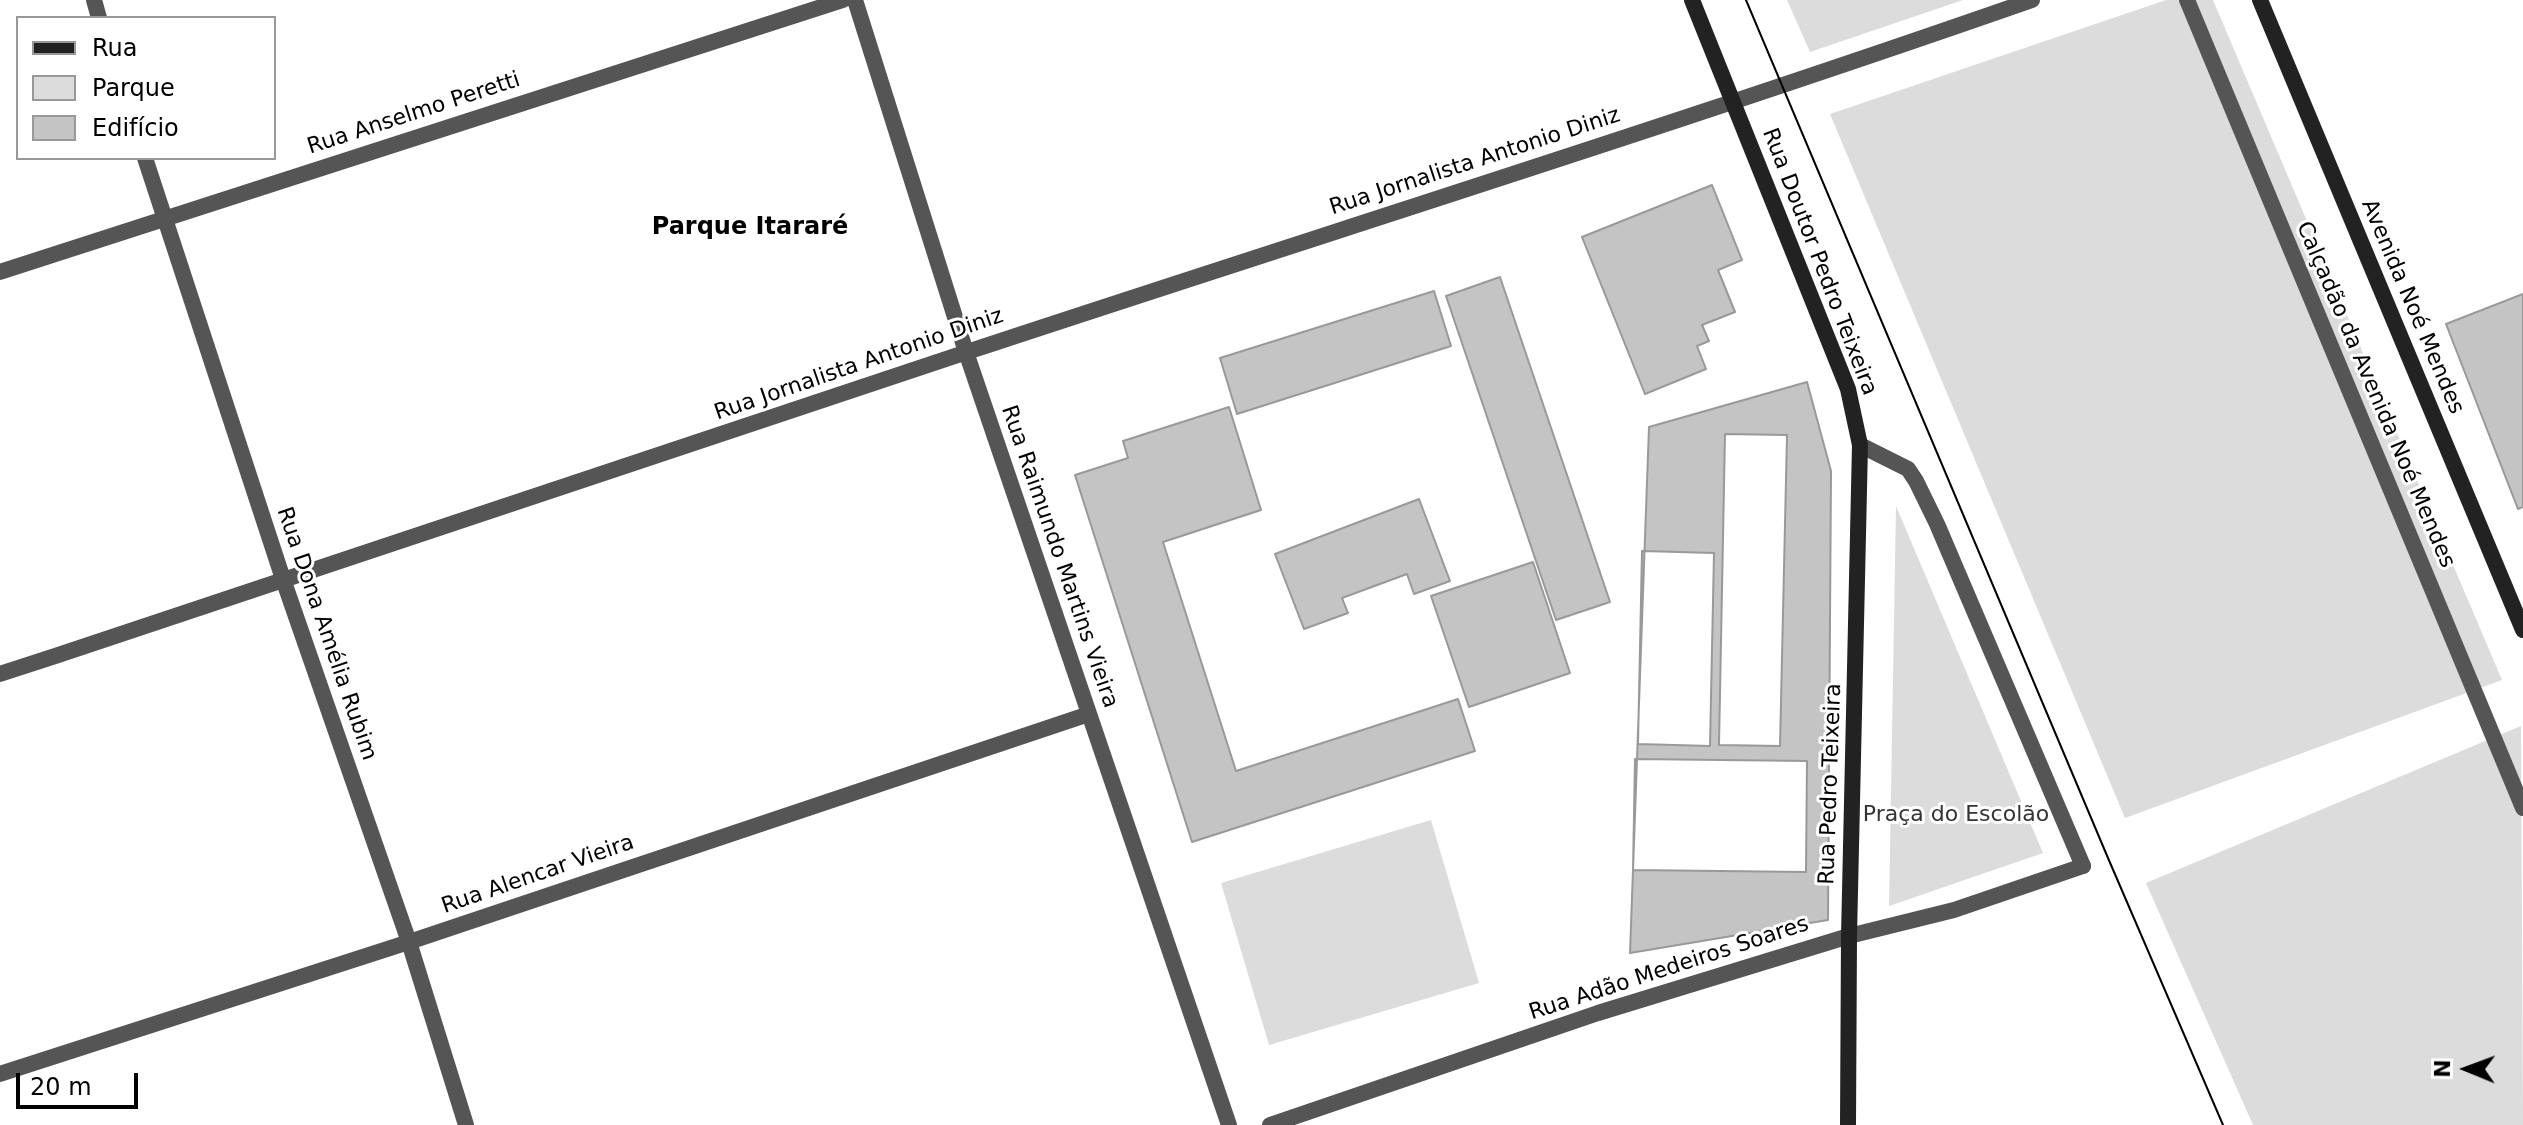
<!DOCTYPE html>
<meta charset="utf-8">
<style>
body{margin:0}
#map{position:relative;width:2523px;height:1125px;overflow:hidden;background:#fff;font-family:"DejaVu Sans",sans-serif}
canvas{display:block}
.legend{position:absolute;left:16px;top:16px;width:260px;height:144px;box-sizing:border-box;background:#fff;border:2px solid #999;margin:0;padding:10px 14px;list-style:none;font-size:24px;color:#000}
.legend li{display:flex;align-items:center;gap:16px;height:40px}
.legend b{width:40px;border:2px solid #999}
.north{position:absolute;left:2427px;top:1029px;width:80px;height:80px;-webkit-text-stroke:6px #fff;paint-order:stroke;rotate:271deg;font-size:22px;font-weight:700;line-height:32px;text-align:center;color:#000}
.north::after{content:'';display:block;margin:auto;width:28px;height:36px;background:#000;clip-path:polygon(50% 0,100% 100%,50% 72%,0 100%)}
.scale{position:absolute;left:16px;top:1073px;width:122px;height:36px;box-sizing:border-box;border:4px solid #000;border-top:0;padding-left:10px;font-size:24px;line-height:28px;white-space:nowrap;color:#000;-webkit-text-stroke:6px #fff;paint-order:stroke}
</style>
<div id="map">
<canvas width="2523" height="1125"></canvas>
<ul class="legend">
<li><b style="height:10px;background:#222"></b>Rua</li>
<li><b style="height:22px;background:#dcdcdc"></b>Parque</li>
<li><b style="height:22px;background:#c4c4c4"></b>Edifício</li>
</ul>
<div class="north">N</div>
<div class="scale">20 m</div>
</div>
<script>
const ctx = document.querySelector('canvas').getContext('2d');
ctx.lineJoin = 'round';
function fillPath(path, color) { ctx.fillStyle = color; ctx.fill(path, 'evenodd'); }
function strokePath(path, color, width, dash) { ctx.strokeStyle = color; ctx.lineWidth = width; ctx.lineCap = dash ? 'butt' : 'round'; ctx.setLineDash(dash || []); ctx.stroke(path); }
function drawText(font, color, halo, rows, align = 'center') {
  ctx.font = font + ' "DejaVu Sans",sans-serif'; ctx.lineWidth = 6; ctx.setLineDash([]); ctx.textBaseline = 'middle'; ctx.strokeStyle = halo; ctx.fillStyle = color; for (const [text, x, y, turn = 0] of rows) {
    ctx.save(); ctx.translate(x, y); ctx.rotate((+turn || 0) * Math.PI / 180); ctx.textAlign = isNaN(turn) ? turn : align; if (halo) ctx.strokeText(text, 0, 0); ctx.fillText(text, 0, 0); ctx.restore();
  }
}
const green = new Path2D(`
 M 1787,0 L 1963,0 L 1810,52 Z
 M 2166,0 L 2213,0 L 2502,680 L 2125,818 L 1830,114 Z
 M 1896,506 L 2043,853 L 1889,906 Z
 M 2521,726 L 2523,1125 L 2253,1125 L 2146,883 Z
 M 1431,820 L 1479,983 L 1269,1045 L 1221,883 Z`);
const building = new Path2D(`
 M 1712,185 L 1742,260 L 1718,270 L 1735,312 L 1702,325 L 1709,341 L 1697,346 L 1706,369 L 1645,394 L 1582,237 Z
 M 1500,277 L 1610,602 L 1556,620 L 1446,296 Z
 M 1434,291 L 1451,346 L 1237,414 L 1220,358 Z
 M 2523,294 L 2523,507 L 2518,509 L 2446,324 Z
 M 1807,382 L 1831,471 L 1828,920 L 1630,953 L 1649,427 Z
 M 1229,407 L 1261,510 L 1163,542 L 1236,771 L 1458,699 L 1475,751 L 1192,842 L 1075,475 L 1128,458 L 1123,441 Z
 M 1725,434 L 1787,435 L 1780,746 L 1719,745 Z
 M 1419,499 L 1450,581 L 1414,594 L 1407,574 L 1342,598 L 1348,613 L 1304,629 L 1275,554 Z
 M 1642,551 L 1714,553 L 1710,746 L 1638,744 Z
 M 1533,562 L 1570,673 L 1469,707 L 1431,596 Z
 M 1635,759 L 1807,761 L 1806,872 L 1633,870 Z`);
const service = new Path2D(`
 M 1860,445 L 1908,469 L 1916,481 L 1937,524 L 2083,866`);
const pedestrian = new Path2D(`
 M 2187,0 L 2523,808`);
const minor = new Path2D(`
 M 855,0 L 966,352 L 1229,1125
 M 0,272 L 843,0
 M 0,674 C 324,569 646,458 970,351 C 1324,234 1680,123 2032,0
 M 0,1074 L 409,942 L 1089,714
 M 1270,1125 L 1598,1013 L 1849,936 L 1954,910 L 2083,866`);
const tertiary = new Path2D(`
 M 94,0 L 99,18
 M 145,158 L 284,582 L 409,942 L 466,1125`);
const secondary = new Path2D(`
 M 1692,0 L 1848,389 L 1860,445 L 1849,936 L 1848,1125
 M 2260,0 L 2523,630`);
const tram = new Path2D(`
 M 1746,0 L 2108,858 L 2223,1125`);
const streetNames = [
 ["Rua Anselmo Peretti",414,114,-18],
 ["Rua Jornalista Antonio Diniz",1475,162,-18],
 ["Rua Doutor Pedro Teixeira",1819,262,69],
 ["Avenida Noé Mendes",2412,307,67],
 ["Rua Jornalista Antonio Diniz",859,365,-19],
 ["Calçadão da Avenida Noé Mendes",2375,395,67],
 ["Rua Raimundo Martins Vieira",1059,557,71],
 ["Rua Dona Amélia Rubim",326,634,71],
 ["Rua Pedro Teixeira",1831,784,-88],
 ["Rua Alencar Vieira",538,875,-19],
 ["Rua Adão Medeiros Soares",1669,969,-18]
];
const parkNames = [
 ["Praça do Escolão",1956,815]
];
const neighbourhoodNames = [
 ["Parque Itararé",750,228]
];
fillPath(green, '#dcdcdc');
fillPath(building, '#c4c4c4');
strokePath(building, '#999', 2);
strokePath(service, '#555', 16);
strokePath(pedestrian, '#555', 16);
strokePath(minor, '#555', 16);
strokePath(tertiary, '#555', 16);
strokePath(secondary, '#222', 16);
strokePath(tram, '#000', 2);
drawText('22px', '#000', '#fff', streetNames);
drawText('22px', '#333', '#fff', parkNames);
drawText('bold 24px', '#000', '#fff', neighbourhoodNames);
</script>
